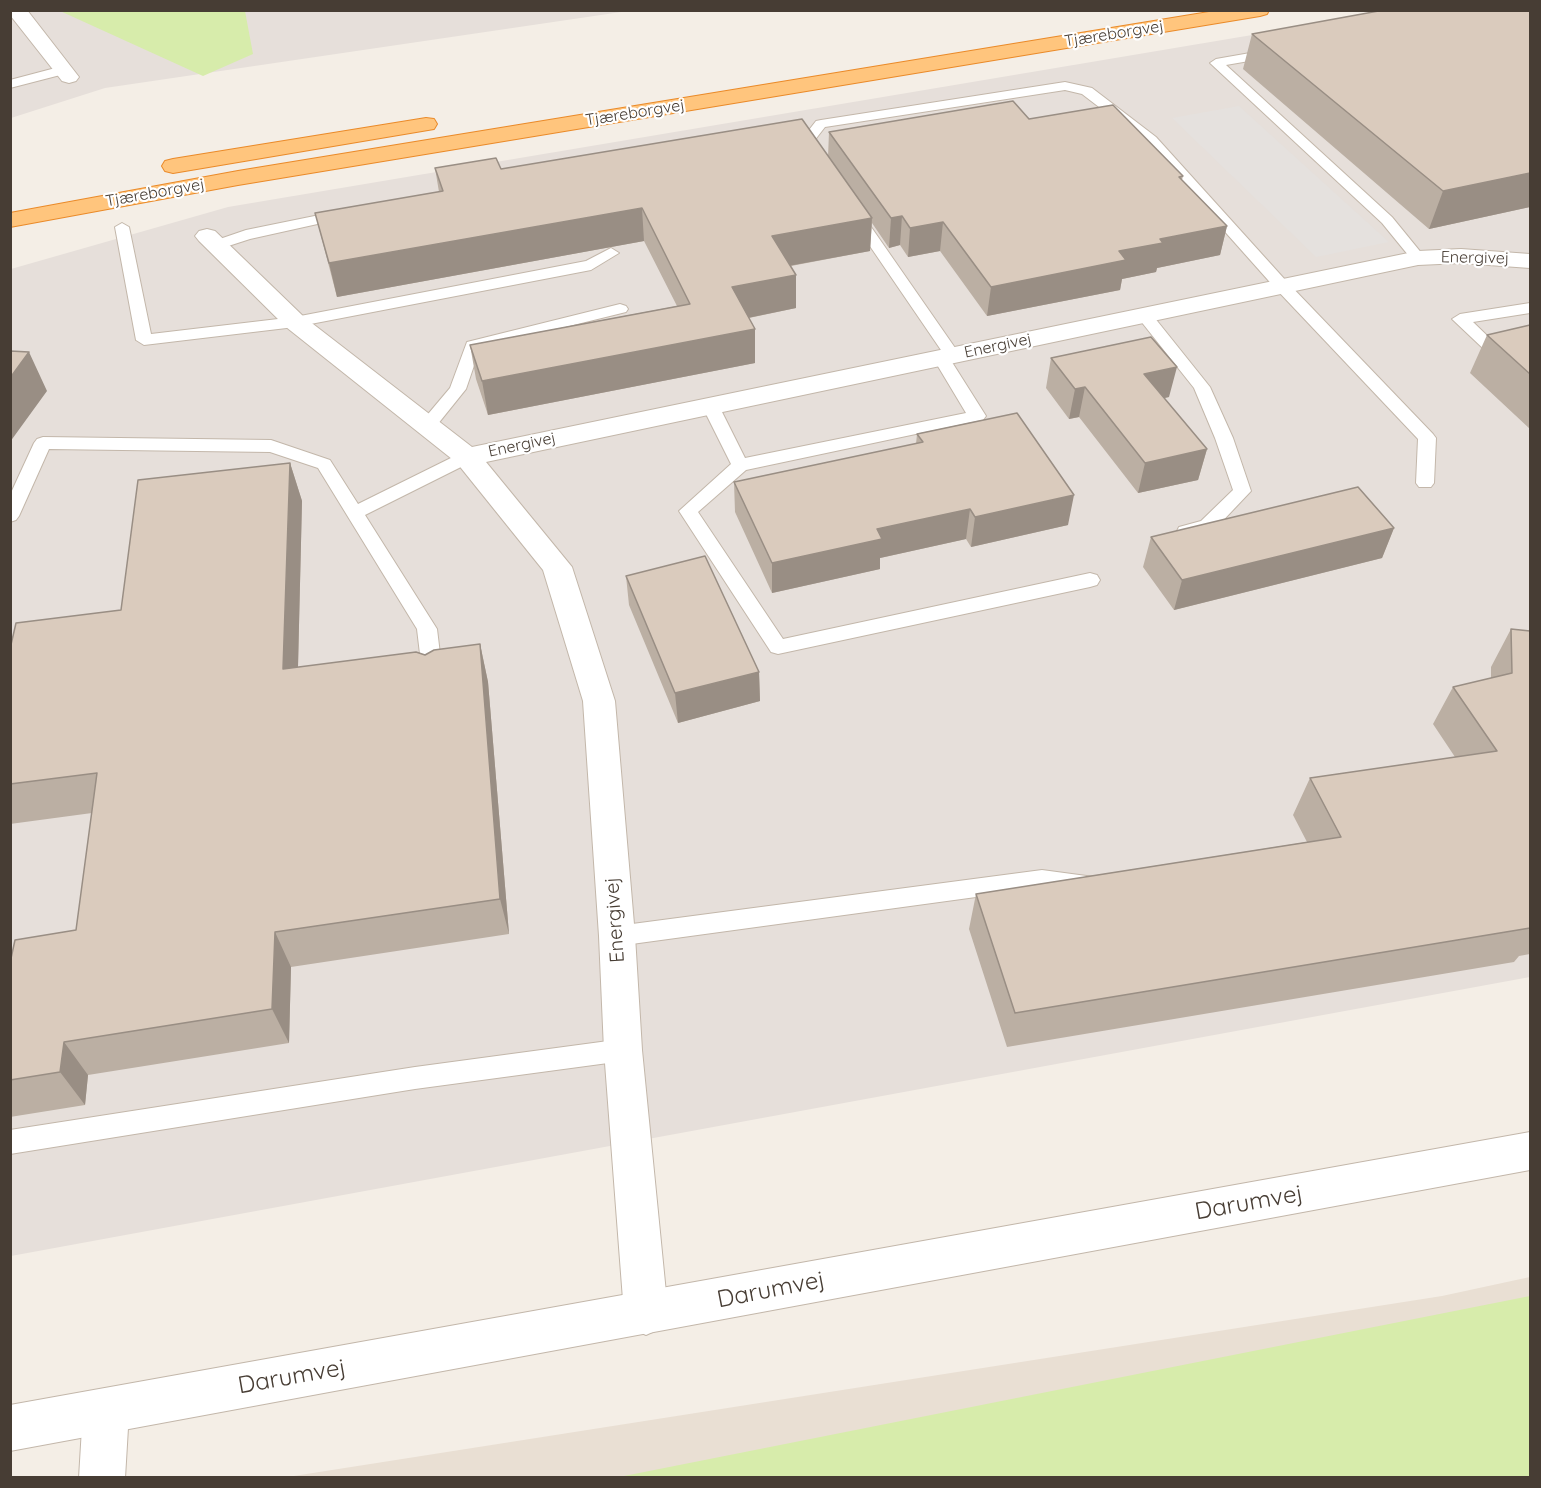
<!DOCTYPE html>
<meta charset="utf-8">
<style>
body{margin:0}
#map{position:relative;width:1541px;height:1488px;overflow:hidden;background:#f4eee6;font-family:Quicksand,sans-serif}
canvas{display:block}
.frame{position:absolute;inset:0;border:12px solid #473d34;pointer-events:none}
</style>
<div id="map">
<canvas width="1541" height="1488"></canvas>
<div class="frame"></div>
</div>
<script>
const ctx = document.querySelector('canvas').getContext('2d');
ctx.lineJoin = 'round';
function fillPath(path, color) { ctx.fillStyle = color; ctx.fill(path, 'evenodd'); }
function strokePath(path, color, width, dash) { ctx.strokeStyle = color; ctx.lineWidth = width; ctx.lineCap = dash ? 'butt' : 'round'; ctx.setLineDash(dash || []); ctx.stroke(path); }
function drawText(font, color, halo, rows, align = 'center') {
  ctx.font = font + ' Quicksand,sans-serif'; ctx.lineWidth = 4.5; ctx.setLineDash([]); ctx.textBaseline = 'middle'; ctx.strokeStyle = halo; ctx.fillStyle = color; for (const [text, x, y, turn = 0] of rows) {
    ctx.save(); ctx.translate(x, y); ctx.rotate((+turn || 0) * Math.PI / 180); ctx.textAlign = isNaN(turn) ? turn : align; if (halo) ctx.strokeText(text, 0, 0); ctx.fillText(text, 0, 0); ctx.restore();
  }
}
const residential = new Path2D(`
 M 1530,1277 L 1530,1477 L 281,1478 L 1442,1296 Z`);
const industrial = new Path2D(`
 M 11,11 L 628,11 L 105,88 L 11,118 Z
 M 1395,11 L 1530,11 L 1530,977 L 11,1256 L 11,269 L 228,207 Z`);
const green = new Path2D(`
 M 60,11 L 245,11 L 253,54 L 203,76 Z
 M 1530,1296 L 1530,1477 L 619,1477 Z`);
const parking = new Path2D(`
 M 1239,106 L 1389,242 L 1316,257 L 1172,118 Z`);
const service = new Path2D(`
 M 1273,49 L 1279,53 L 1278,56 L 1226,65 L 1392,217 L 1423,255 L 1426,258 L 1423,261 L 1413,261 L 1382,223 L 1210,63 L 1216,59 Z
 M 63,66 L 70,70 L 68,73 L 10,88 L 10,80 Z
 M 1065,82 L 1092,88 L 1156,137 L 1288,283 L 1433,434 L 1436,438 L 1434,483 L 1431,487 L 1419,487 L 1416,483 L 1418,439 L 1276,289 L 1146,143 L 1082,94 L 1065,90 L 825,127 L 811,145 L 787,149 L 780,145 L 782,142 L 802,139 L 816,121 L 821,120 Z
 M 344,210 L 349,211 L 351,214 L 349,217 L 250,239 L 216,250 L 208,245 L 211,242 L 246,230 Z
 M 855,210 L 860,211 L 960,355 L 958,358 L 950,359 L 986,416 L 983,420 L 977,421 L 746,470 L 698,512 L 783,639 L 1090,573 L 1097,575 L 1100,580 L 1097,585 L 1090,587 L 778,654 L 771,652 L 679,511 L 731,464 L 702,406 L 705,402 L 717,402 L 745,458 L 966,413 L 933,358 L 935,355 L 943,353 L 848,214 Z
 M 122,223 L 129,227 L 151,334 L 295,317 L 586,261 L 611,248 L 619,253 L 591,270 L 295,327 L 144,345 L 136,340 L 115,227 Z
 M 1530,303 L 1530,313 L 1473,322 L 1503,351 L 1495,356 L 1489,354 L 1452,319 L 1460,314 Z
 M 620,304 L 626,306 L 628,309 L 626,312 L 480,348 L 466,389 L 433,430 L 421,430 L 418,426 L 450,388 L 467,342 Z
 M 1144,310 L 1150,312 L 1210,387 L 1233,438 L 1251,491 L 1214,530 L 1186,537 L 1179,535 L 1177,531 L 1179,527 L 1201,521 L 1233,490 L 1215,438 L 1194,388 L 1136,315 Z
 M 43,437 L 271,440 L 330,460 L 358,504 L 461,453 L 473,453 L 476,457 L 473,461 L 365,515 L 437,629 L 443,679 L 440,684 L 433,686 L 426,684 L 423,679 L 417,629 L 318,468 L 270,452 L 49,449 L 19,516 L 16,520 L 10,522 L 10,495 L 34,443 L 37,439 Z
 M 1042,870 L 1094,877 L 1097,884 L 1094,891 L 1086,893 L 1042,888 L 617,946 L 609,943 L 605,936 L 609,929 L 617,926 Z
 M 623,1039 L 632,1042 L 635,1050 L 632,1058 L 623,1061 L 415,1089 L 10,1154 L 10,1130 L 415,1067 Z`);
const minor = new Path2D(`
 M 10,10 L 27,10 L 79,77 L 76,81 L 69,83 L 62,81 L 10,15 Z
 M 207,229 L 215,231 L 304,317 L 472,447 L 1418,251 L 1461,249 L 1530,254 L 1530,268 L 1461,263 L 1418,265 L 486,462 L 572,567 L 615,701 L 635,936 L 642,1050 L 668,1313 L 661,1328 L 646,1335 L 631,1328 L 624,1313 L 604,1050 L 599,936 L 583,701 L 543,570 L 457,463 L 286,327 L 199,241 L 195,236 L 199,231 Z
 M 106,1388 L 122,1395 L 129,1411 L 125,1478 L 79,1478 L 83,1411 L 90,1395 Z`);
const tertiary = new Path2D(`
 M 1530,1132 L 1530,1170 L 10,1451 L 10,1405 Z`);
const trunk = new Path2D(`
 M 1221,10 L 1269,10 L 1267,14 L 1260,16 L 238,185 L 10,227 L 10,213 L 238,171 Z
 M 426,118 L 434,119 L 437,124 L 434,129 L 173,173 L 165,171 L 162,166 L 165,161 L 173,159 Z`);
const wall = new Path2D(`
 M 1530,10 L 1530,207 L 1429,229 L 1243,69 L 1252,34 Z
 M 1029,119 L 1183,176 L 1182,180 L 1227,226 L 1220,255 L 1157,268 L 1156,272 L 1122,279 L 1120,290 L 987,316 L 940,251 L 908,257 L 900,245 L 889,248 L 872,223 L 870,251 L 791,266 L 796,308 L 749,318 L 755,363 L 488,415 L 476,379 L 470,345 L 677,306 L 644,241 L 337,297 L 315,213 L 439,192 L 435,168 L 501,169 L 828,157 L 829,132 Z
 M 1530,325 L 1530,429 L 1470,373 L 1487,335 Z
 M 1051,358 L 1169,397 L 1164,398 L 1207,449 L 1198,480 L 1138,493 L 1079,417 L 1069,419 L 1046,388 Z
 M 917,434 L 1068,525 L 971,547 L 966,539 L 880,558 L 880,569 L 772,593 L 735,512 L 734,482 L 916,444 Z
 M 290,463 L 302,501 L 298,667 L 425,655 L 480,644 L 488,682 L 509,934 L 291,967 L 289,1043 L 88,1075 L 85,1105 L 10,1117 L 10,963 L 76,930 L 92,813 L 10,824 L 10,649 L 121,610 Z
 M 1394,528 L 1382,558 L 1174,610 L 1143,567 L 1151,537 Z
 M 626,576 L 759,672 L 760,701 L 678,723 L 629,605 Z
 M 1511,629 L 1530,631 L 1530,954 L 1519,956 L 1514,962 L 1007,1047 L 969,929 L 976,894 L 1307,842 L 1293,815 L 1310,778 L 1455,757 L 1433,724 L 1453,687 L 1491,678 L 1491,667 Z`);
const shadedWall = new Path2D(`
 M 1530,173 L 1530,207 L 1429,229 L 1443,191 Z
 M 642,208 L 644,241 L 337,297 L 329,263 Z
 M 902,216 L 900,245 L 889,248 L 891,218 Z
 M 872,218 L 870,251 L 772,269 L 772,236 Z
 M 943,222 L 940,251 L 908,257 L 910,228 Z
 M 1227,226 L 1220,255 L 1157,268 L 1156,272 L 1122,279 L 1120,290 L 987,316 L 991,287 L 1119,251 L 1160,239 Z
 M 796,275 L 796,308 L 733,321 L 732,287 Z
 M 755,329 L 755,363 L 488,415 L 482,381 Z
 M 29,352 L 47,391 L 10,442 L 10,378 Z
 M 1177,367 L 1169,397 L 1137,404 L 1144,374 Z
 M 1085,387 L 1079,417 L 1069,419 L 1075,389 Z
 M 1207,449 L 1198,480 L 1138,493 L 1145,463 Z
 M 290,463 L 302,501 L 297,707 L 283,669 Z
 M 1074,495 L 1068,525 L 971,547 L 975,517 Z
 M 970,509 L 966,539 L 880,558 L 880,569 L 772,593 L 772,563 L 877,529 Z
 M 1394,528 L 1382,558 L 1174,610 L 1182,580 Z
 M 480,644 L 488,682 L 509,934 L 500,899 Z
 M 759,672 L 760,701 L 678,723 L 675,693 Z
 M 275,932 L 291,967 L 289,1043 L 272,1009 Z
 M 64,1042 L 88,1075 L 85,1105 L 60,1072 Z`);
const building = new Path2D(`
 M 1384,10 L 1530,10 L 1530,173 L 1443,191 L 1252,34 Z
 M 1013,101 L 1029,119 L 1113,105 L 1183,176 L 1179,177 L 1227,226 L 1160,239 L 1163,243 L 1119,251 L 1126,260 L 991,287 L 943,222 L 910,228 L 902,216 L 891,218 L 829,132 Z
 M 802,119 L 872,218 L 772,236 L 796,275 L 732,287 L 755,329 L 482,381 L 470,345 L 690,304 L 642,208 L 329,263 L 315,213 L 443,191 L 435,168 L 496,158 L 501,169 Z
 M 1530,325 L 1530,374 L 1487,335 Z
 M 1151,337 L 1177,367 L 1144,374 L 1207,449 L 1145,463 L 1085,387 L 1075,389 L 1051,358 Z
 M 10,351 L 29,352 L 10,378 Z
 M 1017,413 L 1074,495 L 975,517 L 970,509 L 877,529 L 882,539 L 772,563 L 734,482 L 923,442 L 917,434 Z
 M 290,463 L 283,669 L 416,652 L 425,655 L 434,650 L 480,644 L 500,899 L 275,932 L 272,1009 L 64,1042 L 60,1072 L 10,1080 L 10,963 L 15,940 L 76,930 L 97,773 L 10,784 L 10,649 L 16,623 L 121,610 L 138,480 Z
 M 1358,487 L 1394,528 L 1182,580 L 1151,537 Z
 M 705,556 L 759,672 L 675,693 L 626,576 Z
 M 1511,629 L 1530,631 L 1530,928 L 1015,1013 L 976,894 L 1341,837 L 1310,778 L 1497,751 L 1453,687 L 1512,673 Z`);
const farStreetnames = [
 ["Tjæreborgvej",1114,34,-9],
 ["Tjæreborgvej",635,113,-9],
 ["Tjæreborgvej",155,193,-10],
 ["Energivej",1475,258,1],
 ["Energivej",998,346,-12],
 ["Energivej",522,445,-12]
];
const streetNames = [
 ["Energivej",615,920,-94]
];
const nearStreetnames = [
 ["Darumvej",1249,1203,-10],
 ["Darumvej",771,1290,-11],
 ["Darumvej",292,1377,-10]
];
fillPath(residential, '#e9dfd3');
fillPath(industrial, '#e6dfda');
fillPath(green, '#d7ecab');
fillPath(parking, '#e5e1de');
strokePath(service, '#c3b7aa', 2);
strokePath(minor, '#c3b7aa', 2);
strokePath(tertiary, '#c3b7aa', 2);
strokePath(trunk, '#ea8a29', 2);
fillPath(service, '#fff');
fillPath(minor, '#fff');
fillPath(tertiary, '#fff');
fillPath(trunk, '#ffc57d');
fillPath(wall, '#bbafa3');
fillPath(shadedWall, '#998e84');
fillPath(building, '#dacbbd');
strokePath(building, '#998e84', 1.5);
drawText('16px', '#473d34', '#fff', farStreetnames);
drawText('20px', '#473d34', '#fff', streetNames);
drawText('24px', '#473d34', '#fff', nearStreetnames);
</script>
